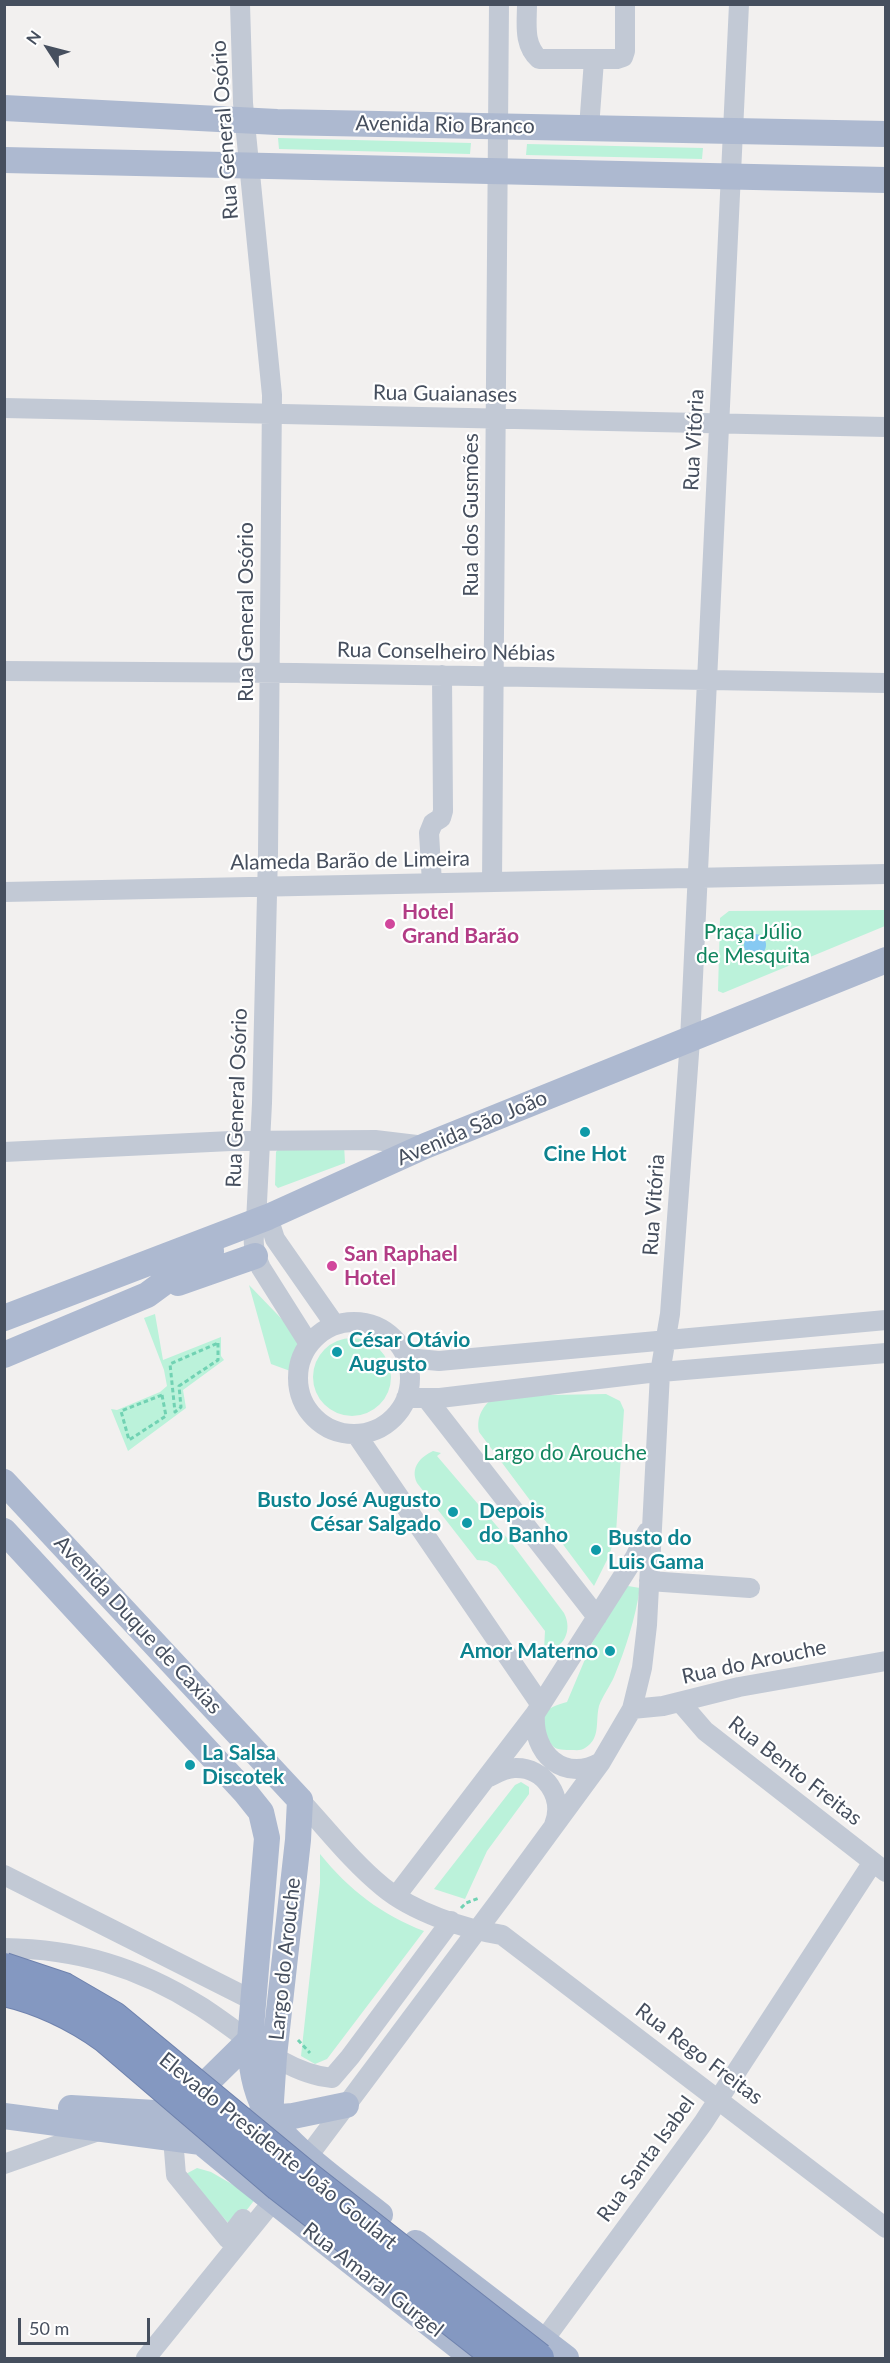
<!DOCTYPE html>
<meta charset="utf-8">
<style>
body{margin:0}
#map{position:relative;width:890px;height:2363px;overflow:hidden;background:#f2f0ef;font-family:Lato,sans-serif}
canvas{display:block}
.frame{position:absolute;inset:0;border:6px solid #464f5e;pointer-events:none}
.north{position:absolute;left:18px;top:18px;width:60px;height:60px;-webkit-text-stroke:4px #fff;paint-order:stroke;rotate:306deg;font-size:16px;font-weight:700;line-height:24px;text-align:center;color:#464f5e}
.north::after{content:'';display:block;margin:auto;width:21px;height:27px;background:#464f5e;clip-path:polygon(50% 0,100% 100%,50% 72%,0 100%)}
.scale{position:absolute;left:18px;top:2318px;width:132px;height:27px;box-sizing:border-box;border:3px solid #464f5e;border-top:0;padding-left:8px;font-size:18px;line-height:21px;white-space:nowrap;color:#464f5e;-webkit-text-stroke:4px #fff;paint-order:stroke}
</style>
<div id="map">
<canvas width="890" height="2363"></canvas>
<div class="frame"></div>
<div class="north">N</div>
<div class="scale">50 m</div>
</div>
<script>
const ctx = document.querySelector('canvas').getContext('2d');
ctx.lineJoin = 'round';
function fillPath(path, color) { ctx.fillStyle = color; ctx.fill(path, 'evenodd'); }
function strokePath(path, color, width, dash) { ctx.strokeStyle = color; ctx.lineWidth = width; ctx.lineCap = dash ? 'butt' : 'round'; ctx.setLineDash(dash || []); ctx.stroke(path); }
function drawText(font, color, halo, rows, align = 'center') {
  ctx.font = font + ' Lato,sans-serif'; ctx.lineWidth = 4.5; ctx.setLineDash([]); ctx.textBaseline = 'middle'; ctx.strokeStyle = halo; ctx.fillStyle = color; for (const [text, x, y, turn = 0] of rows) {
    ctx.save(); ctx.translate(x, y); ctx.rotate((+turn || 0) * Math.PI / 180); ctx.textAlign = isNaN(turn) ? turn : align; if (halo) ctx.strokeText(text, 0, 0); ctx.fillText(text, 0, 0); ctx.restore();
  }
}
const green = new Path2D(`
 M 278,138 L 471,143 L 470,154 L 279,149 Z
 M 527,144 L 703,148 L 702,159 L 526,155 Z
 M 885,910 L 885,926 L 723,993 L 718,991 L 720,918 L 729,911 Z
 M 344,1144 L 345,1163 L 278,1188 L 275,1185 L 276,1152 L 280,1146 Z
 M 249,1285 L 303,1341 L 296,1357 L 293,1372 L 271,1364 Z
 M 155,1314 L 163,1360 L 221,1337 L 221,1356 L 224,1360 L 183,1390 L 186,1408 L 128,1451 L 111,1409 L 117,1410 L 160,1392 L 167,1386 L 164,1370 L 144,1318 Z
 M313 1377a39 39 0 1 1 78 0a39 39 0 1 1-78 0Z
 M 606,1394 L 620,1401 L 624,1410 L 616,1533 L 609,1556 L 594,1586 L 479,1432 C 476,1416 483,1406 495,1396 Z
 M 433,1451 L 441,1453 L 437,1456 L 513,1545 L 564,1613 C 573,1630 564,1650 544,1650 L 545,1631 L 496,1566 L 487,1561 L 477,1560 L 417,1483 C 410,1468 420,1457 433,1451 Z
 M 628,1586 L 640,1588 C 635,1619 626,1648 614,1677 C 610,1686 602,1697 599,1706 C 595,1722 601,1738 585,1748 C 581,1751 576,1750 571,1750 C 548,1750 555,1745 540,1730 C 544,1709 547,1708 567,1702 L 591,1645 L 623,1587 Z
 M 521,1782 L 529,1787 L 529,1794 L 487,1851 L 465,1899 L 434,1889 L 515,1785 Z
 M 320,1854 C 349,1890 382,1915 424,1931 L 327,2059 L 315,2064 L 301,2056 L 320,1883 Z
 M 197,2168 L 211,2172 L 256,2198 L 233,2228 L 184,2175 Z`);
const water = new Path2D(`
 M744 945a11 11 0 1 1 22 0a11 11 0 1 1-22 0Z`);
const path = new Path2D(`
 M 218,1343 L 218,1360 L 179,1386 L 181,1407 L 175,1412 L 170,1364 Z
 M 162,1395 L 166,1416 L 129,1440 L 121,1411 Z
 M 461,1908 L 466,1903 L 479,1898
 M 298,2040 L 310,2053`);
const minor = new Path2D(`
 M 240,4 L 243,103 L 272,395 L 268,853 L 262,1103 L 256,1222 C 252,1239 253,1252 261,1268 L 309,1344
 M 527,4 C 527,24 523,44 539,59 L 617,59 L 623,57 L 625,51 L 625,4
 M 589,128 L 594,60
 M 4,408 L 886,427
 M 4,671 L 296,673 L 886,683
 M 492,882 L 499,4
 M 432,883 L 429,833 L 433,823 L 441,818 L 443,811 L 442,675
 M 4,892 L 886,874
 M 4,1152 L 231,1141 L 375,1140 L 425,1146
 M 268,1217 L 275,1239 L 335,1325
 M298 1378a56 56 0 1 1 112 0a56 56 0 1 1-112 0Z
 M 407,1358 L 439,1361 L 886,1320
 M 406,1398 L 440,1398 L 649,1373 L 886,1353
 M 427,1399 L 597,1617
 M 356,1434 L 541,1705
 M 649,1581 L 750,1588
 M 680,1702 L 705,1731 L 886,1872
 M 632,1709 L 663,1706 L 739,1687 L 886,1661
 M 535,1714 C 532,1753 563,1783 601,1762
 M 489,1777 C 497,1773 505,1768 515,1768 C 545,1767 565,1798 554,1825
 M 300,1800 C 327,1829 352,1862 383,1887 C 413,1912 464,1929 502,1935 L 886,2228
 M 4,1875 L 254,2001
 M 396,1896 L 535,1714 L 635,1557 L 647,1532
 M 4,1948 C 78,1949 138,1967 200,2006 C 240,2031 284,2074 332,2078 L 350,2057 L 451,1921
 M 173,2138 L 176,2175 L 228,2239 L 243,2219
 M 4,2164 L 101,2130
 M 300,2167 L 502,1897 L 601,1762 L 632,1709 L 642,1668 L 647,1625 L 660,1373 L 670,1314 L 690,1040 L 739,4
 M 535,2352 L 703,2123 L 873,1862
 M 146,2358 L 282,2190`);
const major = new Path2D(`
 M 4,108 L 277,122 L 886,134
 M 4,160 L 886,180
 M 178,1283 L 255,1256
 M 4,1318 L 268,1217 L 425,1146 L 886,960
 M 4,1355 L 147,1295 L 192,1262 L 211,1251
 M 4,1482 L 300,1800
 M 4,1531 L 245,1792 L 261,1812 L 267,1838 L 250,2040 C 251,2066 254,2088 266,2111 C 283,2144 350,2191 380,2215
 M 187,2102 L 250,2040
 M 71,2108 L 205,2116
 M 4,2116 L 201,2142 L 246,2179 L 473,2358
 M 270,2116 L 274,2056 L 298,1840 L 300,1800
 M 256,2119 L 293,2116 L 346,2105
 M 416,2243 L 566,2358`);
const highwayBridge = new Path2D(`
 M 4,1968 L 64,1988 L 114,2017 L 304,2174 L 539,2358
 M 4,1991 C 43,2000 74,2015 106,2038 L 279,2186 L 499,2358`);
const markers = [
 [390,924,6,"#d1479c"],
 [585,1132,6,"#0f9aa8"],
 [332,1266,6,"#d1479c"],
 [337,1352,6,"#0f9aa8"],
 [453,1512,6,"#0f9aa8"],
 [467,1523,6,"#0f9aa8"],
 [596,1550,6,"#0f9aa8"],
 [610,1651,6,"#0f9aa8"],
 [190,1765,6,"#0f9aa8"]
];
const streetNames = [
 ["Avenida Rio Branco",445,125,1],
 ["Rua General Osório",225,130,-94],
 ["Rua Guaianases",445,394,1],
 ["Rua Vitória",694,440,-87],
 ["Rua dos Gusmões",471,515,-90],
 ["Rua General Osório",246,612,-90],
 ["Rua Conselheiro Nébias",446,652,1],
 ["Alameda Barão de Limeira",350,861,-1],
 ["Rua General Osório",237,1098,-88],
 ["Avenida São João",472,1128,-23],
 ["Rua Vitória",654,1205,-86],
 ["Avenida Duque de Caxias",138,1625,47],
 ["Rua do Arouche",754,1662,-12],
 ["Rua Bento Freitas",795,1771,38],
 ["Largo do Arouche",285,1959,-84],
 ["Rua Rego Freitas",699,2054,37],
 ["Elevado Presidente João Goulart",278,2151,39],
 ["Rua Santa Isabel",646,2159,-54],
 ["Rua Amaral Gurgel",373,2280,38]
];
const hotelNames = [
 ["Hotel",402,912],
 ["Grand Barão",402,936],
 ["San Raphael",344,1254],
 ["Hotel",344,1278]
];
const parkNames = [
 ["Praça Júlio",753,932],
 ["de Mesquita",753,956],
 ["Largo do Arouche",565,1453]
];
const cultureNames = [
 ["Cine Hot",585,1154,"center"],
 ["César Otávio",349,1340],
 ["Augusto",349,1364],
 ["Busto José Augusto",441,1500,"right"],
 ["César Salgado",441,1524,"right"],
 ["Depois",479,1511],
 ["do Banho",479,1535],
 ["Busto do",608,1538],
 ["Luis Gama",608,1562],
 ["Amor Materno",598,1651,"right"],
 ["La Salsa",202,1753],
 ["Discotek",202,1777]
];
fillPath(green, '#bbf2da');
fillPath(water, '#86c9f2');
strokePath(path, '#71d2b3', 3, [4.5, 3]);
strokePath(minor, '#c2c9d5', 20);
strokePath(major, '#adb9d0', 26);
strokePath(highwayBridge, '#6f82ad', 32, []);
strokePath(highwayBridge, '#8498c1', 30);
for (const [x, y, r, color] of markers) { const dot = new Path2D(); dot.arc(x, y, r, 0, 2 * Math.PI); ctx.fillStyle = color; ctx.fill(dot); strokePath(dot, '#fff', 2); }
drawText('21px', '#464f5e', '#fff', streetNames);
drawText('bold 21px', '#b23c85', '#fff', hotelNames, 'left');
drawText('21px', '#11855f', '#fff', parkNames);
drawText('bold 21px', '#0d838f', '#fff', cultureNames, 'left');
</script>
